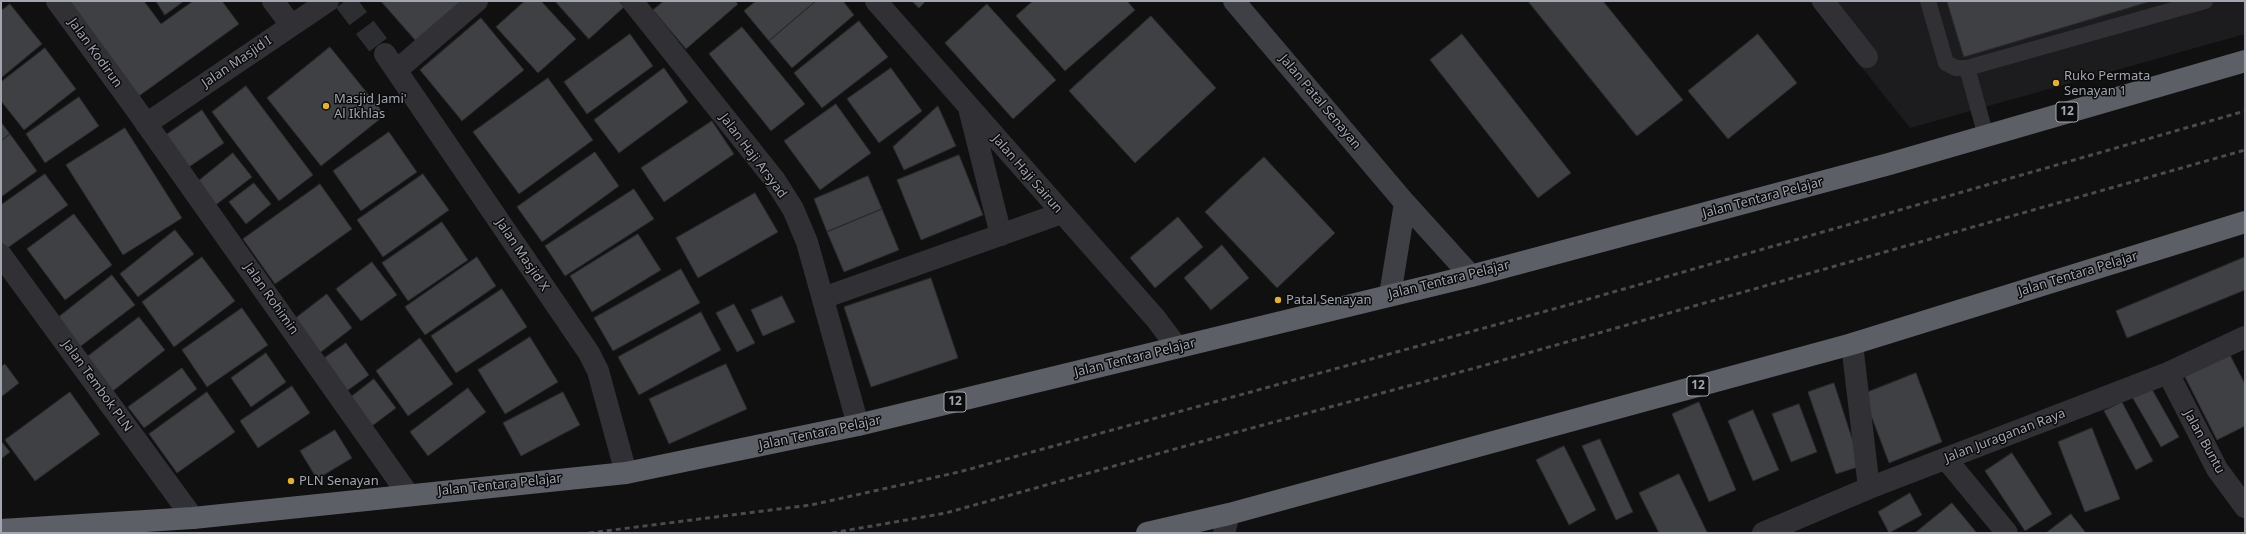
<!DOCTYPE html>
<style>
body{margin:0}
#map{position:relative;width:2246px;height:534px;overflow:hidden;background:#101011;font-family:"Noto Sans",sans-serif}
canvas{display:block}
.frame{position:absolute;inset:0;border:2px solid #a2a6b1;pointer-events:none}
</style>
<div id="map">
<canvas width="2246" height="534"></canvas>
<div class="frame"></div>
</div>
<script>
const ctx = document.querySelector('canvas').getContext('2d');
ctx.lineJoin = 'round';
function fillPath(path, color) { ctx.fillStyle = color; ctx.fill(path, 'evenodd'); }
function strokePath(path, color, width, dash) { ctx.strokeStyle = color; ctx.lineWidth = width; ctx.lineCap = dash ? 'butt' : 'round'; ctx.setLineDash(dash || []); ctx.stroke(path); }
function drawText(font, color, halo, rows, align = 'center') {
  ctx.font = font + ' "Noto Sans",sans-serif'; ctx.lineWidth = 3; ctx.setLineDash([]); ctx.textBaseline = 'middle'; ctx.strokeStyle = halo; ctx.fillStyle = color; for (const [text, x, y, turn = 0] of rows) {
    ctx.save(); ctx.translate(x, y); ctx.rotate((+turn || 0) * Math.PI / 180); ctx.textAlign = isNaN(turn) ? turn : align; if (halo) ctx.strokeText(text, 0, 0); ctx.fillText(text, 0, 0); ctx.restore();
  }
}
const built = new Path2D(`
 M 1809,1 L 2245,1 L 2245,34 L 1910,128 Z`);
const building = new Path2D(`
 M 70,1 L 144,1 L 161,24 L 193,1 L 222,1 L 239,24 L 139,96 Z
 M 156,1 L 184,1 L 165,15 Z
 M 381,1 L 464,1 L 417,42 Z
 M 525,1 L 541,1 L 576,39 L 538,73 L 496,27 Z
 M 555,1 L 619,1 L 624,7 L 589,39 Z
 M 664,1 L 735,1 L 738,4 L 686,49 L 653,10 Z
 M 756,1 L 816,1 L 769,41 L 744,11 Z
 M 816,1 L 843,1 L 854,15 L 792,68 L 769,41 Z
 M 912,1 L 926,1 L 919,8 Z
 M 1033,1 L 1127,1 L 1135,10 L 1065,71 L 1016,16 Z
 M 1528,1 L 1603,1 L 1683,100 L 1637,136 Z
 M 1947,1 L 2152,1 L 1964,57 Z
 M 10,4 L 42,44 L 1,78 L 1,11 Z
 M 987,4 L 1056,80 L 1013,119 L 945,43 Z
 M 1151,16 L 1216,88 L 1135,163 L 1069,91 Z
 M 481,18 L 524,70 L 462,121 L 420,70 Z
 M 859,21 L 888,57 L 822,108 L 794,73 Z
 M 742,27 L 805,104 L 771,131 L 709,54 Z
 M 630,34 L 653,66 L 587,114 L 564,82 Z
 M 1462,34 L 1571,173 L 1538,198 L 1430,60 Z
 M 1758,34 L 1797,83 L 1728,139 L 1688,91 Z
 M 330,47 L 385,115 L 321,166 L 267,98 Z
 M 45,48 L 76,89 L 24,130 L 1,101 L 1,82 Z
 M 664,68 L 688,102 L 619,153 L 594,120 Z
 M 891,68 L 922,111 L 879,143 L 847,99 Z
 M 548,78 L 593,140 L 519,194 L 473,132 Z
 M 246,86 L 313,175 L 279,201 L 212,112 Z
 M 79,97 L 99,126 L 45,163 L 26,134 Z
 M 836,104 L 871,153 L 820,190 L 784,141 Z
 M 938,106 L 956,146 L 904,170 L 893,147 Z
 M 202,110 L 224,143 L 189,167 L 166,135 Z
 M 712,121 L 734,154 L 664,202 L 641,168 Z
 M 1,122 L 10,134 L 1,141 Z
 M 125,128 L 182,218 L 123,255 L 66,165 Z
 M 389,132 L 417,172 L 361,211 L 333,171 Z
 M 10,134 L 37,171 L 1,197 L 1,141 Z
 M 595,152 L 619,186 L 542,242 L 517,207 Z
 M 233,153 L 252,177 L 213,207 L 196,183 Z
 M 959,155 L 983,215 L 921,240 L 897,180 Z
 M 1264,157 L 1335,233 L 1277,288 L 1205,212 Z
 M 45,174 L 68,205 L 6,249 L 1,242 L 1,205 Z
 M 423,174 L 449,210 L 383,257 L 357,220 Z
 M 868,176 L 882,209 L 827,232 L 814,199 Z
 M 254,183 L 271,204 L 246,224 L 229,202 Z
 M 320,184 L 352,229 L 275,284 L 243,239 Z
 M 634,189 L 654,219 L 565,276 L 545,246 Z
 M 755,193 L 778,232 L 698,278 L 676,238 Z
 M 882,209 L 899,250 L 844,272 L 827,232 Z
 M 74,214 L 112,265 L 65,300 L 27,249 Z
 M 1178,217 L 1203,247 L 1155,288 L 1130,258 Z
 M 442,222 L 468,260 L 408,301 L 382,263 Z
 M 175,230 L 194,254 L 138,297 L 120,274 Z
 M 638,234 L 661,270 L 592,312 L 570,276 Z
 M 1222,245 L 1249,278 L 1211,310 L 1184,278 Z
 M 202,257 L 235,301 L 174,347 L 142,302 Z
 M 477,257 L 496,286 L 425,335 L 405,307 Z
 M 2245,257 L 2245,290 L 2127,338 L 2116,311 Z
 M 372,262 L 397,295 L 361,321 L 336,289 Z
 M 681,269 L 700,303 L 613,351 L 594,318 Z
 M 112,275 L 135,305 L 77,349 L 55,320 Z
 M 931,278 L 958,358 L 871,387 L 844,307 Z
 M 502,289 L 527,327 L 456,373 L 431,336 Z
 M 327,294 L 352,328 L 317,355 L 292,321 Z
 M 782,296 L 795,322 L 763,336 L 751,310 Z
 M 734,304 L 755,343 L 737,352 L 716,313 Z
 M 242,308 L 268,345 L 207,387 L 182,350 Z
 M 701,312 L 721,350 L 639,395 L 618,357 Z
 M 139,317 L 165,350 L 109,394 L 83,360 Z
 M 530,337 L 558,382 L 505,414 L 478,370 Z
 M 420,338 L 453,384 L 408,416 L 376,371 Z
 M 346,343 L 369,375 L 344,393 L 320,361 Z
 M 266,353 L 286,382 L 251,407 L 231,378 Z
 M 2229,353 L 2245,384 L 2245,426 L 2217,440 L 2184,375 Z
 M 5,364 L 19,383 L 1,397 L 1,367 Z
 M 726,364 L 747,409 L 669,444 L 649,399 Z
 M 182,368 L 197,389 L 144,428 L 128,407 Z
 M 1916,373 L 1942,442 L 1889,463 L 1863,394 Z
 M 374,379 L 396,408 L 368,429 L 347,400 Z
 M 1834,383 L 1861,466 L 1836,474 L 1808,392 Z
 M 2149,384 L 2179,437 L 2161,447 L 2131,395 Z
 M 292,386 L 310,413 L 258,448 L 240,421 Z
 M 468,388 L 486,412 L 428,456 L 410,432 Z
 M 70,392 L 100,434 L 35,481 L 5,440 Z
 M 207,392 L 235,432 L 177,473 L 149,434 Z
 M 563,392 L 580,425 L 521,456 L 503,423 Z
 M 1699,402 L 1736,490 L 1709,502 L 1672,414 Z
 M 2122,402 L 2153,461 L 2136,470 L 2104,411 Z
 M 1799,404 L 1817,452 L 1791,462 L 1772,414 Z
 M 1753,410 L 1779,470 L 1753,481 L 1728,421 Z
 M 2092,428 L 2120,499 L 2085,512 L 2058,442 Z
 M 335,430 L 352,458 L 317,479 L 300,451 Z
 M 1600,439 L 1633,512 L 1616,520 L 1582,446 Z
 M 1,441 L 10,452 L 1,459 Z
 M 1564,446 L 1596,510 L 1569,525 L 1536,460 Z
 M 2012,453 L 2052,514 L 2025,531 L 1985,471 Z
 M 1679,474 L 1707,532 L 1705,533 L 1659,533 L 1639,493 Z
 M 1910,493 L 1922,515 L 1889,533 L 1878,512 Z
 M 1952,503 L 1977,533 L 1915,533 Z
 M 2071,514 L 2086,533 L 2046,533 Z`);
const streetTunnel = new Path2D(`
 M 345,1 L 385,54`);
const lane = new Path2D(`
 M 1928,1 L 1946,63 L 1956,68 L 1967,68 L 2205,1
 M 1967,68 L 1986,136`);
const street = new Path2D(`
 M 57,1 L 133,105 L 408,494
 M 273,1 L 291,25
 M 632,1 L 774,179 L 793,209 L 807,242 L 858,425
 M 876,1 L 1156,319 L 1177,347
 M 1823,1 L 1867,57
 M 385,54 L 589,353 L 598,371 L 626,473
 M 397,70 L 477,1
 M 970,112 L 1001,235
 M 146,124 L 328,1
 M 1,255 L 193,518
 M 823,298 L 1062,213
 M 1852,344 L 1869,488
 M 2168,373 L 2217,469 L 2245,507
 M 1946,459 L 2007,533
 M 1224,533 L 1229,514
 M 1763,533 L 1869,488 L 2168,373 L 2245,337`);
const secondary = new Path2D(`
 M 1234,1 L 1405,203 L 1471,276
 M 1390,295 L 1405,203`);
const highway = new Path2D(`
 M 1,530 L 193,518 L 626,473 L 858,425 L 1471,276 L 1889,164 L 2245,61
 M 1147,533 L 1229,514 L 1852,344 L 2245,222`);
const rail = new Path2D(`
 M 589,533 L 811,505 L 959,472 L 1568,305 L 2245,111
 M 832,533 L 946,513 L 1200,442 L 1475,368 L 2245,150`);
const markers = [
 [2056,83,4,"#e2b036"],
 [326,106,4,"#e2b036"],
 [1278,300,4,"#e2b036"],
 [291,481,4,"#e2b036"]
];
const shields = [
 [2067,112,22],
 [1698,386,22],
 [955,402,22]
];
const shieldNames = [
 ["12",2067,112],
 ["12",1698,386],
 ["12",955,402]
];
const streetNames = [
 ["Jalan Kodirun",95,53,54],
 ["Jalan Masjid I",237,62,-34],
 ["Jalan Patal Senayan",1320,102,50],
 ["Jalan Haji Arsyad",753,156,53],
 ["Jalan Haji Sairun",1027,174,49],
 ["Jalan Tentara Pelajar",1763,198,-15],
 ["Jalan Masjid X",522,255,56],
 ["Jalan Tentara Pelajar",2078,274,-17],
 ["Jalan Tentara Pelajar",1449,280,-14],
 ["Jalan Rohimin",271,299,55],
 ["Jalan Tentara Pelajar",1135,358,-14],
 ["Jalan Tembok PLN",97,386,54],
 ["Jalan Tentara Pelajar",820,433,-12],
 ["Jalan Juraganan Raya",2005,436,-21],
 ["Jalan Buntu",2204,442,61],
 ["Jalan Tentara Pelajar",500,485,-6]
];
const poiNames = [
 ["Ruko Permata",2064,76],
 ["Senayan 1",2064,91],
 ["Masjid Jami'",334,99],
 ["Al Ikhlas",334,114],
 ["Patal Senayan",1286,300],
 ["PLN Senayan",299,481]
];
fillPath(built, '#1c1c1e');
fillPath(building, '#3f4044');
strokePath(building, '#2a2a2d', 1);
strokePath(streetTunnel, '#2d2e31', 22, [22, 11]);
strokePath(lane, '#313135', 16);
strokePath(street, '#313135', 22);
strokePath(secondary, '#3f4045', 22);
strokePath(highway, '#5d5f66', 22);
strokePath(rail, '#4a4b50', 3, [5, 4]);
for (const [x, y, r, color] of markers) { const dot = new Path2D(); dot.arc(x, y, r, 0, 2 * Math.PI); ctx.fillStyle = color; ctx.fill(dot); strokePath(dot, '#0b0b0c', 1.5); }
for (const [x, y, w] of shields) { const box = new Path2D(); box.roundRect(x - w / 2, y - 10, w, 20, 3); ctx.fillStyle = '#0b0b0c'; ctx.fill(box); strokePath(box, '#a2a6b1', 1); }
drawText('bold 12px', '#a2a6b1', null, shieldNames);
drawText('13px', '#a2a6b1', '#0b0b0c', streetNames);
drawText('13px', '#a2a6b1', '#0b0b0c', poiNames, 'left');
</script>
